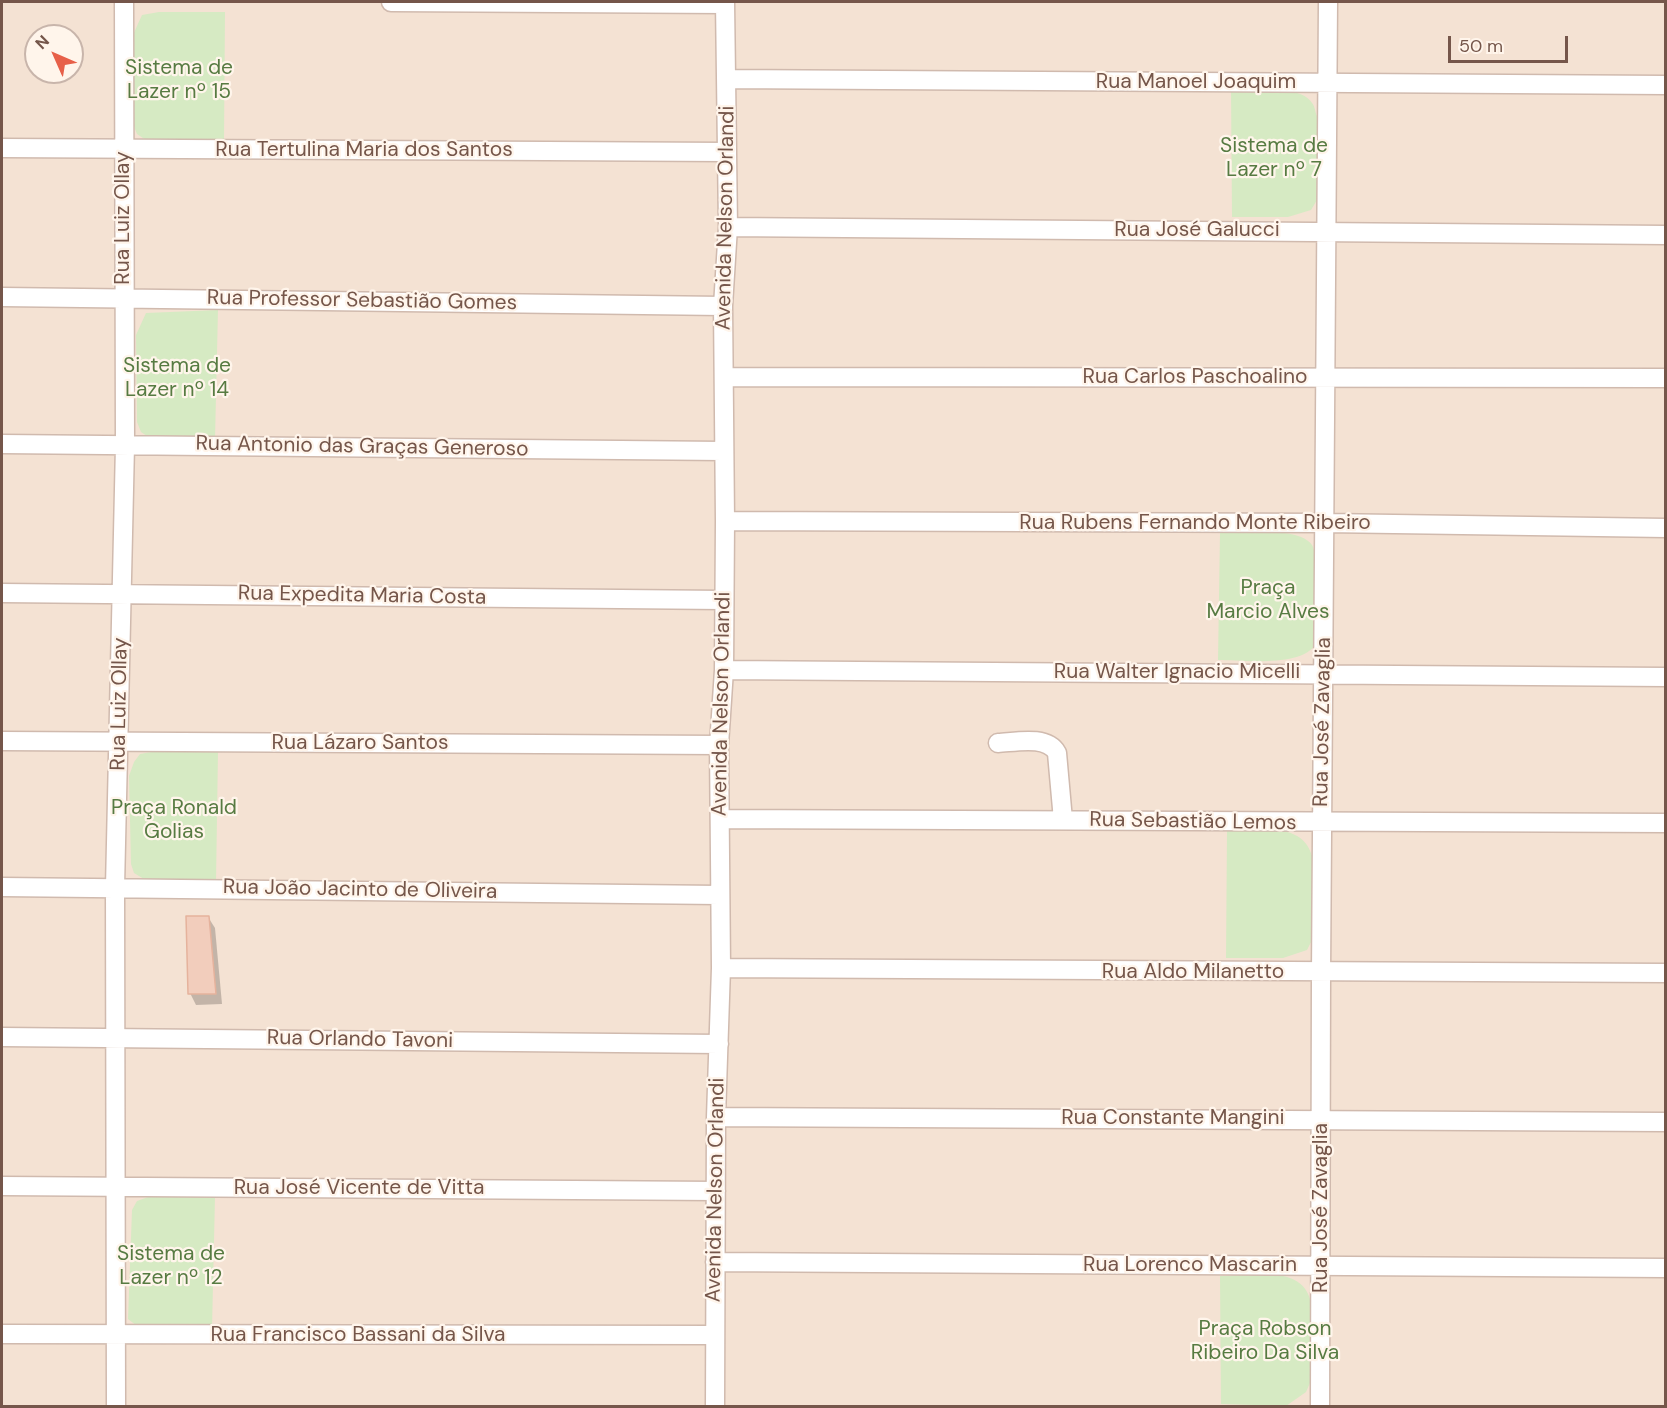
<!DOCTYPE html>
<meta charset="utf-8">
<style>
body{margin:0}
#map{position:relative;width:1667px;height:1408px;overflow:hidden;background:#fcf1e4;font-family:"DM Sans",sans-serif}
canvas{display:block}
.frame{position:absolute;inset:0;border:3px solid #75564a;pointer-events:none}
.north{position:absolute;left:24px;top:24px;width:60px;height:60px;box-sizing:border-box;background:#fff5eb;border:2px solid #c8b5ab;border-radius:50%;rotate:315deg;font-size:16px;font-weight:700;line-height:24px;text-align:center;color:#75564a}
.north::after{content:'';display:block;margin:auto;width:21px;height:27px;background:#e76049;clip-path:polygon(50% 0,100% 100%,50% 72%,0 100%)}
.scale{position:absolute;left:1448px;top:36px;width:120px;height:27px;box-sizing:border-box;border:3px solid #75564a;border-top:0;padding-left:8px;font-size:18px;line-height:21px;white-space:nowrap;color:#75564a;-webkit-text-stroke:4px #fff5eb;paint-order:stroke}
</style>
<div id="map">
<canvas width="1667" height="1408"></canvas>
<div class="frame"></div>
<div class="north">N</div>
<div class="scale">50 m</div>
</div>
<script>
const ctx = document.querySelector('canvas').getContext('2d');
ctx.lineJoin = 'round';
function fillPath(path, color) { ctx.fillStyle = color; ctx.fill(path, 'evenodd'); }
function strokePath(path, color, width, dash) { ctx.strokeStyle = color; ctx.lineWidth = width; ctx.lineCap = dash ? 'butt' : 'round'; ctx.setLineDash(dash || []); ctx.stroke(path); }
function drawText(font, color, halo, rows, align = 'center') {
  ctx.font = font + ' "DM Sans",sans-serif'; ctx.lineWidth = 4.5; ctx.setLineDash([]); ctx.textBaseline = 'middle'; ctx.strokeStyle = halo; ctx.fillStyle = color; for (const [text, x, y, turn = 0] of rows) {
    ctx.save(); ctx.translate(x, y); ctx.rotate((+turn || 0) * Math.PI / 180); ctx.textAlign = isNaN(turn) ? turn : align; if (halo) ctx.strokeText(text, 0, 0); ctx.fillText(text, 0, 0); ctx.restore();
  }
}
const residential = new Path2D(`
 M 2,2 L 1665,2 L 1665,1406 L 2,1406 ZM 36,36 L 72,36 L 72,72 L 36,72 Z`);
const green = new Path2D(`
 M 159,12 L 225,12 L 224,141 L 146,140 L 137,134 L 133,124 L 132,37 L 142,15 Z
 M 1231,90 C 1251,90 1300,84 1312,103 C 1315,106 1315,112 1317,116 L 1317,200 L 1311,210 L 1288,217 L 1232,217 Z
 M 218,310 L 215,439 L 150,438 L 141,432 L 137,422 L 136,335 L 146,313 Z
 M 1220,533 C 1242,533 1299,526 1312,545 C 1314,548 1315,555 1316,559 C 1316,574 1320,633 1316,643 C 1304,668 1242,660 1218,660 Z
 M 157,751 L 218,752 L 216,882 L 144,879 L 134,873 L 131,864 L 129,776 L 134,762 L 140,754 Z
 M 1227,831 C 1257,831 1302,820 1312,856 L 1312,940 L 1307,950 L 1283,958 L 1226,958 Z
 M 151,1196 L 215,1197 L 212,1329 L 141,1329 L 128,1319 L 132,1210 L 137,1201 Z
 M 1220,1276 C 1249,1276 1300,1264 1310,1299 L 1310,1383 L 1306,1392 L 1286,1406 L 1221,1404 Z`);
const shadow = new Path2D(`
 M 208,917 L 215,928 L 222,1004 L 196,1005 L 190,993 Z`);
const building = new Path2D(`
 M 186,916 L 209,916 L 216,994 L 188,994 Z`);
const minor = new Path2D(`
 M 391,2 L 725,4
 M 727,79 L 1666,85
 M 2,148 L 727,152
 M 728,227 L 1666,235
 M 2,297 L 723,306
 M 724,377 L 1666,378
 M 2,444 L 723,451
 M 725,521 L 1326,523 L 1666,528
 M 2,593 L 723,600
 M 724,670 L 1666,677
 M 2,741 L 719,745
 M 998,743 C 1016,742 1047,735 1057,753 L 1063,820
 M 721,819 L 1666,823
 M 2,887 L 719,895
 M 721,968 L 1666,973
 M 2,1037 L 719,1044
 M 716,1117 L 1666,1122
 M 2,1186 L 716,1191
 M 715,1262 L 1666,1268
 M 2,1334 L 715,1335
 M 116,1406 L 115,887 L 125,445 L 124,2
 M 715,1406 L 716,1117 L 721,968 L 719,745 L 724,670 L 725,521 L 723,306 L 728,227 L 725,2
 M 1320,1406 L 1321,973 L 1328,2`);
const parkNames = [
 ["Sistema de",179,68],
 ["Lazer nº 15",179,92],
 ["Sistema de",1274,146],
 ["Lazer nº 7",1274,170],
 ["Sistema de",177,366],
 ["Lazer nº 14",177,390],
 ["Praça",1268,588],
 ["Marcio Alves",1268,612],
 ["Praça Ronald",174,808],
 ["Golias",174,832],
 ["Sistema de",171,1254],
 ["Lazer nº 12",171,1278],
 ["Praça Robson",1265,1329],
 ["Ribeiro Da Silva",1265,1353]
];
const streetNames = [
 ["Rua Manoel Joaquim",1196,82],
 ["Rua Tertulina Maria dos Santos",364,150],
 ["Rua Luiz Ollay",123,218,-90],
 ["Avenida Nelson Orlandi",726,218,-89],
 ["Rua José Galucci",1197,230],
 ["Rua Professor Sebastião Gomes",362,301,1],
 ["Rua Carlos Paschoalino",1195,377],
 ["Rua Antonio das Graças Generoso",362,447,1],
 ["Rua Rubens Fernando Monte Ribeiro",1195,523],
 ["Rua Expedita Maria Costa",362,596,1],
 ["Rua Walter Ignacio Micelli",1177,672],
 ["Rua Luiz Ollay",120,704,-89],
 ["Avenida Nelson Orlandi",722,704,-89],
 ["Rua José Zavaglia",1323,722,-89],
 ["Rua Lázaro Santos",360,743],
 ["Rua Sebastião Lemos",1193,822,1],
 ["Rua João Jacinto de Oliveira",360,890,1],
 ["Rua Aldo Milanetto",1193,972],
 ["Rua Orlando Tavoni",360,1040,1],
 ["Rua Constante Mangini",1173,1118],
 ["Rua José Vicente de Vitta",359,1188],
 ["Avenida Nelson Orlandi",716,1190,-89],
 ["Rua José Zavaglia",1321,1208,-90],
 ["Rua Lorenco Mascarin",1190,1265],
 ["Rua Francisco Bassani da Silva",358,1335]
];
fillPath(residential, '#f4e2d3');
fillPath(green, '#d6eac3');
fillPath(shadow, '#0003');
fillPath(building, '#f2cdbc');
strokePath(building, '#e5b29c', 1.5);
strokePath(minor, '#d0baae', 21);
strokePath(minor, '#fff', 18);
drawText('21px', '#577b42', '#fff5eb', parkNames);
drawText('21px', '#75564a', '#fff5eb', streetNames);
</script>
